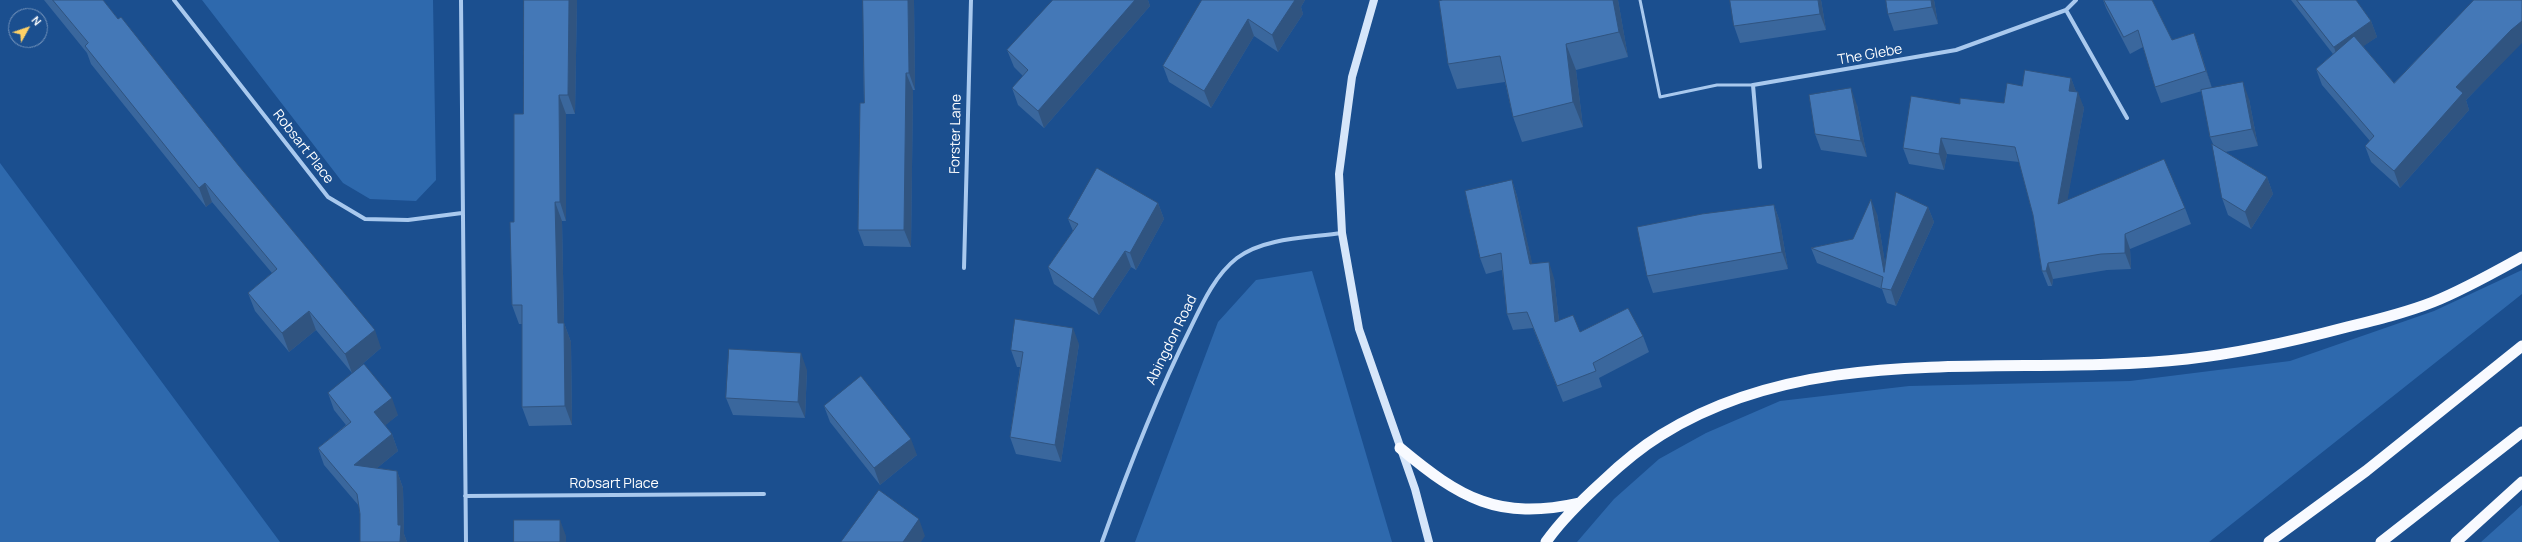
<!DOCTYPE html>
<style>
body{margin:0}
#map{position:relative;width:2522px;height:542px;overflow:hidden;background:#1b4f8f;font-family:Manrope,sans-serif}
canvas{display:block}
.north{position:absolute;left:8px;top:8px;width:40px;height:40px;box-sizing:border-box;background:#1b4f8f;border:1px solid #7695bc;border-radius:50%;rotate:50deg;font-size:11px;font-weight:700;line-height:16px;text-align:center;color:#fff}
.north::after{content:'';display:block;margin:auto;width:14px;height:18px;background:#ffd166;clip-path:polygon(50% 0,100% 100%,50% 72%,0 100%)}
</style>
<div id="map">
<canvas width="2522" height="542"></canvas>
<div class="north">N</div>
</div>
<script>
const ctx = document.querySelector('canvas').getContext('2d');
ctx.lineJoin = 'round';
function fillPath(path, color) { ctx.fillStyle = color; ctx.fill(path, 'evenodd'); }
function strokePath(path, color, width, dash) { ctx.strokeStyle = color; ctx.lineWidth = width; ctx.lineCap = dash ? 'butt' : 'round'; ctx.setLineDash(dash || []); ctx.stroke(path); }
function drawText(font, color, halo, rows, align = 'center') {
  ctx.font = font + ' Manrope,sans-serif'; ctx.lineWidth = 3; ctx.setLineDash([]); ctx.textBaseline = 'middle'; ctx.strokeStyle = halo; ctx.fillStyle = color; for (const [text, x, y, turn = 0] of rows) {
    ctx.save(); ctx.translate(x, y); ctx.rotate((+turn || 0) * Math.PI / 180); ctx.textAlign = isNaN(turn) ? turn : align; if (halo) ctx.strokeText(text, 0, 0); ctx.fillText(text, 0, 0); ctx.restore();
  }
}
const green = new Path2D(`
 M 202,0 L 433,0 L 436,180 L 416,201 L 370,199 L 343,183 Z
 M 0,163 L 280,542 L 0,542 Z
 M 2522,270 L 2522,294 L 2209,542 L 1577,542 L 1614,499 L 1659,459 L 1706,433 L 1780,401 L 1909,386 L 2130,381 L 2290,361 L 2434,311 Z
 M 1312,271 L 1392,542 L 1135,542 L 1218,322 L 1256,280 Z
 M 2522,505 L 2522,542 L 2481,542 Z`);
const service = new Path2D(`
 M 1640,0 L 1660,97 L 1717,85 L 1753,85`);
const minor = new Path2D(`
 M 174,0 L 328,197 L 365,219 L 408,220 L 462,213
 M 461,0 L 466,542
 M 2066,10 L 2127,118
 M 1760,167 L 1753,85 L 1956,50 L 2066,10 L 2076,0
 M 964,268 L 971,0
 M 465,496 L 764,494
 M 1102,542 C 1128,469 1156,397 1190,329 C 1202,304 1215,275 1237,258 C 1265,237 1309,238 1342,233`);
const secondary = new Path2D(`
 M 1374,0 L 1352,77 L 1339,174 L 1342,233 L 1359,329 L 1415,489 L 1429,542`);
const trunk = new Path2D(`
 M 1400,448 C 1460,498 1498,521 1579,503
 M 1546,542 C 1562,519 1582,500 1603,481 C 1621,464 1640,448 1661,435 C 1816,338 2014,378 2187,359 C 2241,353 2294,341 2347,327 C 2376,320 2405,313 2433,302 C 2463,290 2493,273 2522,257
 M 2269,542 L 2366,471 L 2522,346
 M 2381,542 L 2522,432
 M 2456,542 L 2522,482`);
const wall = new Path2D(`
 M 44,0 L 103,0 L 381,348 L 352,373 L 316,330 L 289,352 L 255,311 L 248,293 L 272,273 L 212,202 L 206,207 L 91,64 L 87,53 Z
 M 524,0 L 577,0 L 575,114 L 566,114 L 566,221 L 562,221 L 564,323 L 571,342 L 572,425 L 529,426 L 522,407 L 522,324 L 519,324 L 512,305 L 514,222 L 523,114 Z
 M 863,0 L 914,0 L 915,90 L 913,90 L 911,247 L 864,246 L 858,230 L 864,103 Z
 M 1053,0 L 1148,0 L 1150,6 L 1044,128 L 1018,105 L 1012,88 L 1023,76 L 1014,67 L 1007,50 Z
 M 1202,0 L 1305,0 L 1301,7 L 1303,14 L 1278,52 L 1254,36 L 1211,108 L 1169,82 L 1163,66 Z
 M 1443,0 L 1618,0 L 1628,57 L 1576,70 L 1583,127 L 1522,142 L 1513,117 L 1505,82 L 1457,89 L 1448,64 Z
 M 1730,0 L 1821,0 L 1826,30 L 1740,43 L 1734,26 Z
 M 1934,0 L 1938,24 L 1894,31 L 1888,14 Z
 M 2103,0 L 2152,0 L 2172,40 L 2194,33 L 2200,50 L 2212,88 L 2249,99 L 2258,146 L 2225,152 L 2267,177 L 2273,194 L 2251,229 L 2228,215 L 2222,198 L 2213,144 L 2210,137 L 2202,91 L 2161,103 L 2155,87 L 2143,47 L 2130,54 L 2106,8 Z
 M 2291,0 L 2356,0 L 2371,21 L 2377,37 L 2363,46 L 2394,83 L 2517,47 L 2466,100 L 2469,110 L 2400,188 L 2371,162 L 2365,146 L 2370,141 L 2322,85 L 2316,69 L 2333,54 Z
 M 2071,78 L 2076,92 L 2084,108 L 2067,200 L 2185,208 L 2191,224 L 2130,249 L 2131,269 L 2107,270 L 2053,279 L 2052,286 L 2048,286 L 2042,271 L 2033,215 L 2019,162 L 1947,154 L 1944,170 L 1909,164 L 1903,148 L 1960,104 L 2004,103 L 2022,86 Z
 M 1857,105 L 1867,157 L 1821,150 L 1815,134 Z
 M 1512,180 L 1517,196 L 1532,264 L 1554,278 L 1559,321 L 1580,332 L 1643,336 L 1649,352 L 1599,378 L 1602,387 L 1563,402 L 1533,328 L 1513,330 L 1507,314 L 1502,270 L 1486,274 L 1480,258 Z
 M 1158,203 L 1164,219 L 1136,270 L 1131,267 L 1099,315 L 1054,284 L 1048,267 L 1073,231 L 1068,219 Z
 M 1774,205 L 1780,222 L 1788,269 L 1653,293 L 1647,276 Z
 M 1928,207 L 1934,222 L 1896,306 L 1887,303 L 1882,289 L 1817,263 L 1811,248 L 1853,239 L 1877,214 L 1885,263 Z
 M 1079,344 L 1061,462 L 1016,454 L 1010,437 L 1020,367 L 1017,367 L 1011,350 Z
 M 807,370 L 805,418 L 733,415 L 726,398 Z
 M 328,393 L 398,415 L 385,425 L 392,434 L 398,451 L 377,468 L 397,471 L 403,488 L 404,534 L 407,542 L 360,542 L 360,514 L 359,506 L 324,465 L 318,448 L 346,425 L 334,410 Z
 M 824,406 L 917,455 L 880,485 L 830,422 Z`);
const shadedWall = new Path2D(`
 M 569,0 L 577,0 L 575,114 L 568,95 Z
 M 908,0 L 914,0 L 915,90 L 909,73 Z
 M 1135,0 L 1148,0 L 1150,6 L 1044,128 L 1038,111 Z
 M 1295,0 L 1305,0 L 1301,7 L 1303,14 L 1278,52 L 1272,35 Z
 M 1613,0 L 1618,0 L 1628,57 L 1619,32 Z
 M 1818,0 L 1821,0 L 1826,30 L 1820,14 Z
 M 1931,0 L 1934,0 L 1938,24 L 1932,7 Z
 M 1248,19 L 1254,36 L 1211,108 L 1204,91 Z
 M 2371,21 L 2377,37 L 2339,63 L 2334,47 Z
 M 2522,21 L 2522,43 L 2466,100 L 2469,110 L 2400,188 L 2394,171 L 2456,87 L 2511,30 Z
 M 2194,33 L 2200,50 L 2212,88 L 2206,71 Z
 M 1566,44 L 1576,70 L 1583,127 L 1573,102 Z
 M 906,73 L 913,90 L 911,247 L 904,230 Z
 M 2071,78 L 2077,94 L 2069,91 Z
 M 2243,82 L 2249,99 L 2258,146 L 2252,129 Z
 M 1851,88 L 1857,105 L 1867,157 L 1861,141 Z
 M 2078,92 L 2084,108 L 2064,220 L 2058,204 Z
 M 559,95 L 566,114 L 566,221 L 560,202 Z
 M 1941,138 L 1947,154 L 1944,170 L 1939,154 Z
 M 2267,177 L 2273,194 L 2251,229 L 2245,212 Z
 M 1512,180 L 1517,196 L 1536,280 L 1530,264 Z
 M 205,183 L 212,202 L 206,207 L 199,188 Z
 M 1871,199 L 1877,214 L 1889,287 L 1884,272 Z
 M 555,202 L 562,221 L 564,323 L 571,342 L 572,425 L 565,406 L 558,323 Z
 M 1158,203 L 1164,219 L 1136,270 L 1130,253 Z
 M 1774,205 L 1780,222 L 1788,269 L 1782,252 Z
 M 1928,207 L 1934,222 L 1896,306 L 1891,290 Z
 M 2125,234 L 2130,249 L 2131,269 L 2125,253 Z
 M 1125,251 L 1131,267 L 1099,315 L 1093,299 Z
 M 1549,262 L 1554,278 L 1561,338 L 1555,322 Z
 M 2048,263 L 2053,279 L 2052,286 L 2046,271 Z
 M 309,311 L 316,330 L 289,352 L 282,333 Z
 M 1073,328 L 1079,344 L 1061,462 L 1055,445 Z
 M 375,330 L 381,348 L 352,373 L 345,354 Z
 M 801,353 L 807,370 L 805,418 L 798,402 Z
 M 392,398 L 398,415 L 381,429 L 374,412 Z
 M 392,434 L 398,451 L 360,482 L 354,465 Z
 M 911,439 L 917,455 L 880,485 L 874,468 Z
 M 397,471 L 403,488 L 404,534 L 407,542 L 400,542 L 398,525 Z
 M 919,519 L 925,536 L 921,542 L 903,542 Z
 M 560,520 L 566,536 L 566,542 L 560,542 Z`);
const building = new Path2D(`
 M 53,0 L 103,0 L 118,19 L 121,17 L 239,166 L 375,330 L 345,354 L 309,311 L 282,333 L 248,293 L 277,269 L 205,183 L 199,188 L 85,46 L 88,43 Z
 M 524,0 L 569,0 L 568,95 L 559,95 L 560,202 L 555,202 L 558,323 L 564,323 L 565,406 L 522,407 L 522,305 L 512,305 L 510,222 L 514,222 L 514,114 L 523,114 Z
 M 863,0 L 908,0 L 909,73 L 906,73 L 904,230 L 858,230 L 860,103 L 864,103 Z
 M 1053,0 L 1135,0 L 1038,111 L 1012,88 L 1028,70 L 1007,50 Z
 M 1202,0 L 1295,0 L 1272,35 L 1248,19 L 1204,91 L 1163,66 Z
 M 1443,0 L 1613,0 L 1619,32 L 1566,44 L 1573,102 L 1513,117 L 1500,56 L 1448,64 L 1439,1 Z
 M 1730,0 L 1818,0 L 1820,14 L 1734,26 Z
 M 1886,0 L 1931,0 L 1932,7 L 1888,14 Z
 M 2104,0 L 2152,0 L 2172,40 L 2194,33 L 2206,71 L 2155,87 L 2138,30 L 2124,37 Z
 M 2297,0 L 2356,0 L 2371,21 L 2334,47 Z
 M 2474,0 L 2522,0 L 2522,21 L 2511,30 L 2456,87 L 2463,93 L 2394,171 L 2365,146 L 2374,136 L 2316,69 L 2354,36 L 2394,83 Z
 M 2025,70 L 2071,78 L 2069,91 L 2078,92 L 2058,204 L 2164,159 L 2185,208 L 2125,234 L 2125,253 L 2101,254 L 2048,263 L 2046,271 L 2042,271 L 2033,215 L 2015,147 L 1941,138 L 1939,154 L 1903,148 L 1911,96 L 1960,104 L 1960,98 L 2004,103 L 2007,83 L 2022,86 Z
 M 2243,82 L 2252,129 L 2210,137 L 2201,90 Z
 M 1851,88 L 1861,141 L 1815,134 L 1809,95 Z
 M 2212,144 L 2267,177 L 2245,212 L 2222,198 Z
 M 1097,168 L 1158,203 L 1130,253 L 1125,251 L 1093,299 L 1048,267 L 1078,224 L 1068,219 Z
 M 1512,180 L 1530,264 L 1549,262 L 1555,322 L 1573,315 L 1580,332 L 1628,308 L 1643,336 L 1593,363 L 1596,371 L 1557,386 L 1527,312 L 1507,314 L 1501,253 L 1480,258 L 1465,191 Z
 M 1896,192 L 1928,207 L 1891,290 L 1881,288 L 1883,277 L 1811,248 L 1853,239 L 1871,199 L 1884,272 Z
 M 1774,205 L 1782,252 L 1647,276 L 1637,227 L 1702,214 Z
 M 1015,319 L 1073,328 L 1055,445 L 1010,437 L 1023,352 L 1011,350 Z
 M 729,349 L 801,353 L 798,402 L 726,398 Z
 M 364,364 L 392,398 L 374,412 L 392,434 L 354,465 L 397,471 L 398,525 L 401,525 L 400,542 L 360,542 L 360,514 L 357,494 L 318,448 L 351,422 L 328,393 Z
 M 861,376 L 911,439 L 874,468 L 824,406 Z
 M 879,490 L 919,519 L 903,542 L 841,542 Z
 M 514,520 L 560,520 L 560,542 L 514,542 Z`);
const streetNames = [
 ["The Glebe",1870,55,-10],
 ["Forster Lane",956,134,-89],
 ["Robsart Place",303,147,52],
 ["Abingdon Road",1172,340,-64],
 ["Robsart Place",614,484]
];
fillPath(green, '#2e69ad');
strokePath(service, '#a9c9ee', 3);
strokePath(minor, '#a9c9ee', 4);
strokePath(secondary, '#d6e6fa', 8);
strokePath(trunk, '#f8faff', 11);
fillPath(wall, '#3a679d');
fillPath(shadedWall, '#305480');
fillPath(building, '#4478b7');
strokePath(building, '#305480', 1);
drawText('14px', '#fff', '#1b4f8f', streetNames);
</script>
